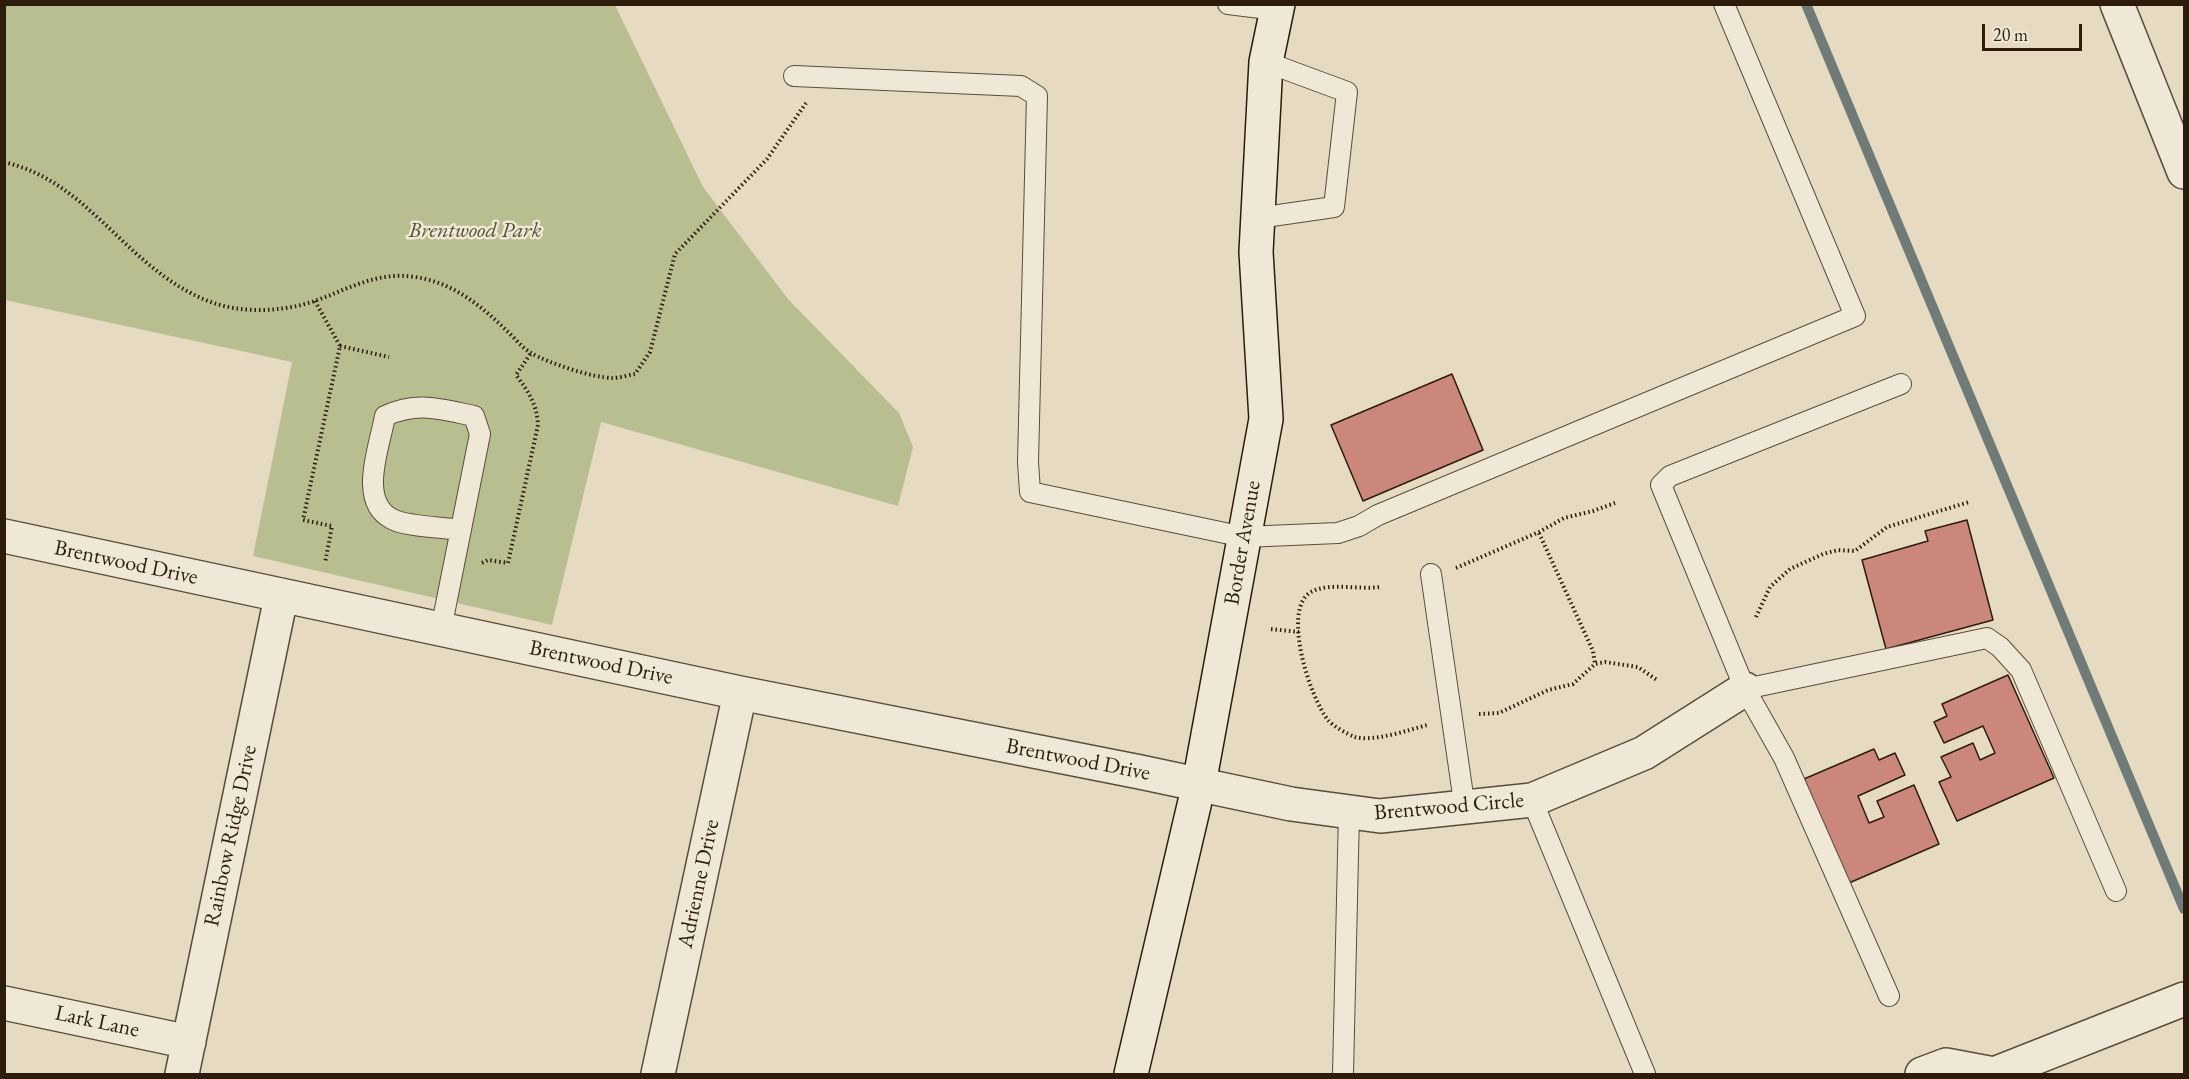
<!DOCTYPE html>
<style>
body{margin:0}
#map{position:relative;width:2189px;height:1079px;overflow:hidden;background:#e6dbc2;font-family:"EB Garamond",serif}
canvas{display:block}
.frame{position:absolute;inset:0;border:6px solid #2d1c0c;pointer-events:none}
.scale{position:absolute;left:1982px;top:24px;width:100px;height:27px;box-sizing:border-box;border:3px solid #2d1c0c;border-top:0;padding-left:8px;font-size:18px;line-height:21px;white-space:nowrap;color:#2d1c0c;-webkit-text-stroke:4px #efe8d7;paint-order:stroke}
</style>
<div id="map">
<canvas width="2189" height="1079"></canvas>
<div class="frame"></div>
<div class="scale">20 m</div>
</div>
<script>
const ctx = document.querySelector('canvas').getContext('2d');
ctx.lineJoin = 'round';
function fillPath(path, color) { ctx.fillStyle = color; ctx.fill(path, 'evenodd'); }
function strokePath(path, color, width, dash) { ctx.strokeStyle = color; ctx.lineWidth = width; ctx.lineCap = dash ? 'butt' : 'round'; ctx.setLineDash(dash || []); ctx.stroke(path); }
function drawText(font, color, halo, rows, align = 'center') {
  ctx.font = font + ' "EB Garamond",serif'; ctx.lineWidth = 5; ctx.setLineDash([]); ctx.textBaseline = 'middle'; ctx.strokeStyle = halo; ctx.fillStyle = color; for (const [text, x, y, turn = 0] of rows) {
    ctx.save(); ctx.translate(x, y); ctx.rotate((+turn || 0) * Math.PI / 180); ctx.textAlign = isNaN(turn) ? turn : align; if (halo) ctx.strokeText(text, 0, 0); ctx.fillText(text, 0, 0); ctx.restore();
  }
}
const green = new Path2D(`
 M 5,5 L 615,5 L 703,187 L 788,299 L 899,413 L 913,447 L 898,506 L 601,422 L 552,625 L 253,556 L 292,362 L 5,300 Z`);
const stream = new Path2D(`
 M 1806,4 L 2184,909`);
const building = new Path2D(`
 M 1452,374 L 1483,450 L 1363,501 L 1331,425 Z
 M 1967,520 L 1993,620 L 1886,649 L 1862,560 L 1928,541 L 1925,531 Z
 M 2008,675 L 2054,778 L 1957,821 L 1939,782 L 1951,777 L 1941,757 L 1973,743 L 1980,760 L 1995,753 L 1983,726 L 1944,743 L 1934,722 L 1947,716 L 1942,704 Z
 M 1874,749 L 1879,760 L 1895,753 L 1905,775 L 1858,796 L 1869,823 L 1884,817 L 1877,801 L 1914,785 L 1939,844 L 1849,883 L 1804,779 Z`);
const path = new Path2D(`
 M 4,162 C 91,182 125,268 208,301 C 241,314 282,312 315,301 C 348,289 378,271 415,277 C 451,282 479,304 504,328 C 513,336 521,347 531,353 C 548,363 593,378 613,378 C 620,378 628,375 635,374 L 650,352 L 675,254 L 767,159 L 806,103
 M 315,301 L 340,346 L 303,520 L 332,526 L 325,563
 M 340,346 L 389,357
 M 1539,533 L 1593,651 L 1595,664
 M 482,563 L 488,560 L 508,563 L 538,425 C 537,404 528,391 516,375 L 531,353
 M 1456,568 L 1539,532 L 1564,518 L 1593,511 L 1615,503
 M 1379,587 C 1359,590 1329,582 1311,592 C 1281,609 1310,698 1328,720 C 1333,726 1347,734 1355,737 C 1374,742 1409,730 1427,725
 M 1756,617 L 1770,587 L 1790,569 L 1823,554 L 1838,550 L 1855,551 L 1887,527 L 1969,502
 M 1271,629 L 1299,632
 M 1479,714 L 1499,713 L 1548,690 L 1573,684 L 1595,664 L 1605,662 L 1638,667 L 1657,680`);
const lane = new Path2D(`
 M 1228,4 L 1277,10
 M 794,76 L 1021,86 L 1037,96 L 1028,462 L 1030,492 L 1244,537 L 1338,533 L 1359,526 L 1378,515 L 1855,316 L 1724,4
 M 1258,218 L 1334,207 L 1347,92 L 1266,62
 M 1431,574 L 1465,809
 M 441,629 L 480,434 L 474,416 C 440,409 418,401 385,416 C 380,446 357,501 392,519 C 407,527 443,527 461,530
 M 1745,689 L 1987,638 L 2000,647 L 2021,670 L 2116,891
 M 1532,800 L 1645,1074
 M 1889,996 L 1784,758 L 1745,689 L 1661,485 L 1670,476 L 1901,384
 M 1343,1074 L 1349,812`);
const street = new Path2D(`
 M 2117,4 L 2184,172
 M 4,536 L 740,693 L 1140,772 L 1291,804 L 1380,816 L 1532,800 L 1644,753 L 1745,689
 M 4,1003 L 189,1042
 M 182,1074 L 281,597
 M 658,1074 L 740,693
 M 1922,1074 L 1946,1065 L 1994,1074 L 2184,999`);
const secondary = new Path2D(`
 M 1131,1074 L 1199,784 L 1266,419 L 1256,252 L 1266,62 L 1278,4`);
const parkNames = [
 ["Brentwood Park",475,231]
];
const streetNames = [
 ["Border Avenue",1243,543,-80],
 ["Brentwood Drive",126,563,12],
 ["Brentwood Drive",601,663,12],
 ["Brentwood Drive",1078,760,11],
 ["Brentwood Circle",1449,807,-5],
 ["Rainbow Ridge Drive",231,836,-78],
 ["Adrienne Drive",699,884,-78],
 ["Lark Lane",97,1022,12]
];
fillPath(green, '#b9be90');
strokePath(stream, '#707a77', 10);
fillPath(building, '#cb877c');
strokePath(building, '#2d1c0c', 1.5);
strokePath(lane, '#5b4c3a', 22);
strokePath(street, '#5b4c3a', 36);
strokePath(secondary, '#2d1c0c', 36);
strokePath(path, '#2d1c0c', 4, [1.5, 3]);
strokePath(lane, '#efe8d7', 20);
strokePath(street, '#efe8d7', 33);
strokePath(secondary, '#efe8d7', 33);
drawText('italic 22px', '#574d34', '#efe8d7', parkNames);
drawText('22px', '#2d1c0c', '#efe8d7', streetNames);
</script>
